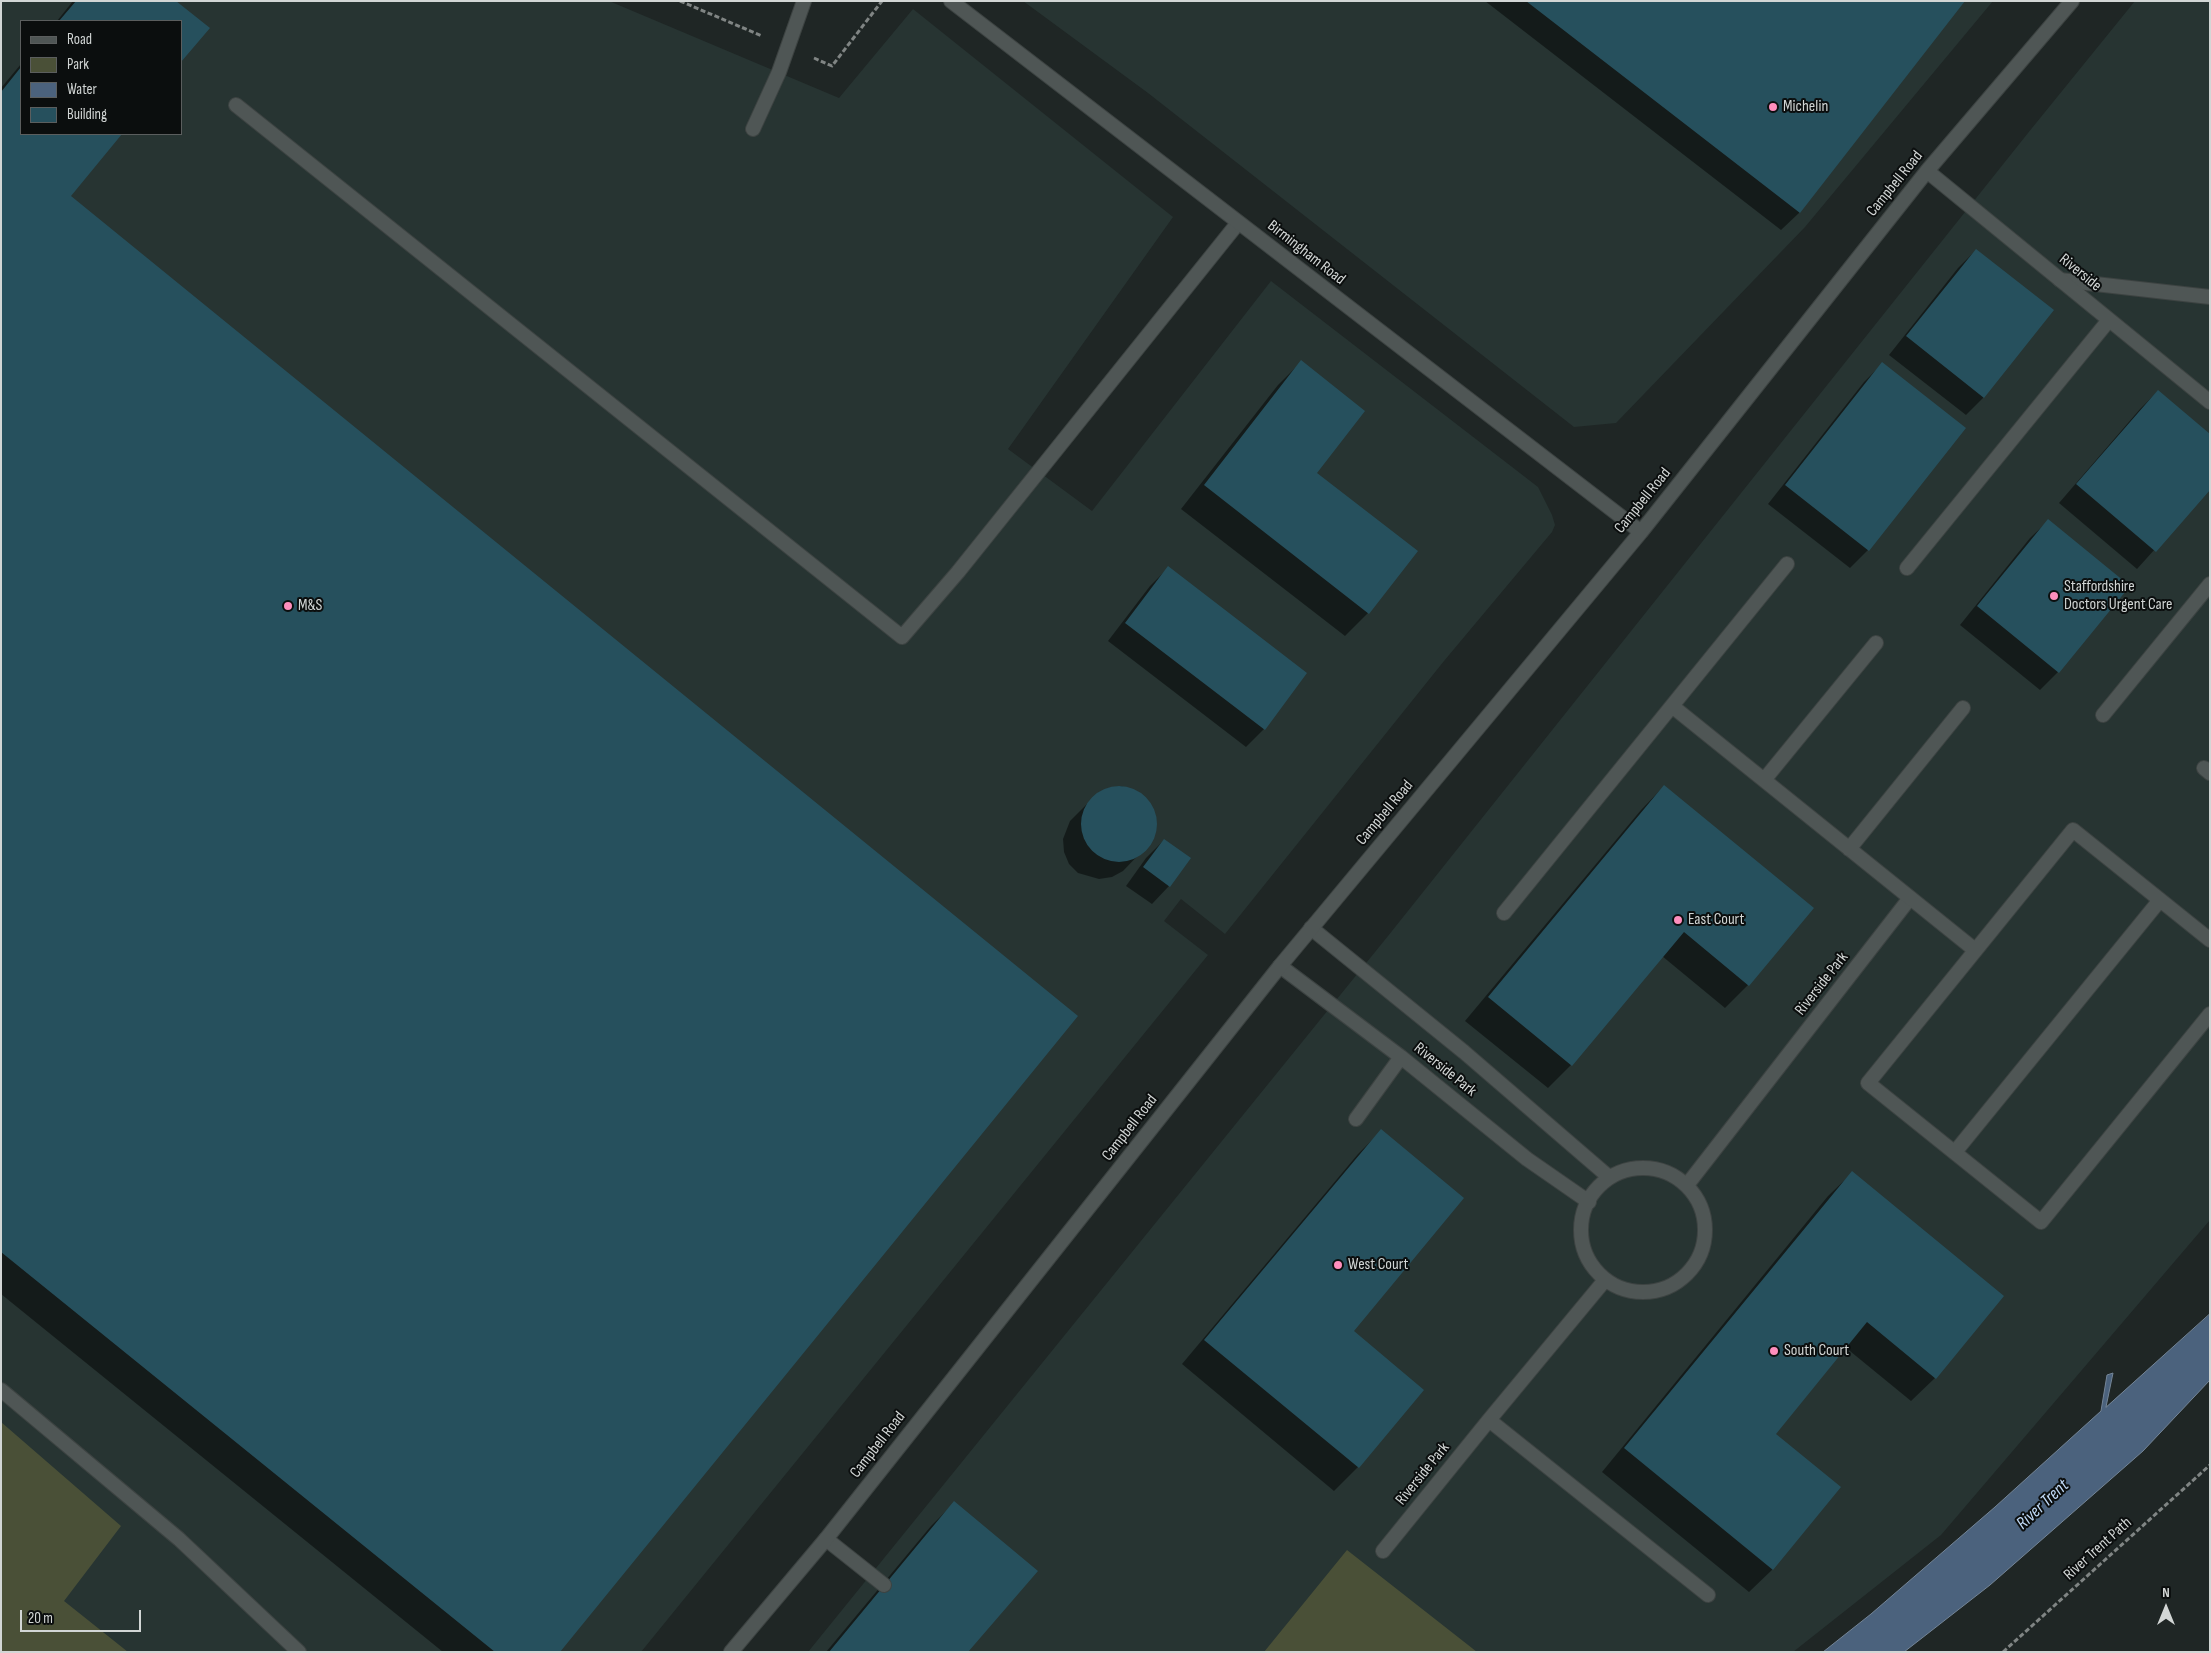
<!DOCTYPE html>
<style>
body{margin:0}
#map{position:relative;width:2211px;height:1653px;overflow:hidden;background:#1f2625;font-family:"Sofia Sans Condensed",sans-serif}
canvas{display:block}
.frame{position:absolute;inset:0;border:2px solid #d2d6d5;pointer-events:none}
.legend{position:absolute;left:20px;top:20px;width:162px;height:115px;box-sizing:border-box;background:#0b0e0e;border:1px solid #5b5e5e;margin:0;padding:6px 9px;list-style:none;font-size:15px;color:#d2d6d5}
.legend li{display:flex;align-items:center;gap:10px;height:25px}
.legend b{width:25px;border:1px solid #5b5e5e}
.north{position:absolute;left:2141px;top:1583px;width:50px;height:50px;-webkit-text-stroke:4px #0b0e0e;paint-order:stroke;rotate:0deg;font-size:14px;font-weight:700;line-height:20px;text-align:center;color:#d2d6d5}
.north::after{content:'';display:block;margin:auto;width:18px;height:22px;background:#d2d6d5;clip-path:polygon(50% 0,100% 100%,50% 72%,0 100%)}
.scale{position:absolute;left:20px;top:1610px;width:121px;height:22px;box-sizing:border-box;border:2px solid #d2d6d5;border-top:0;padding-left:6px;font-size:15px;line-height:18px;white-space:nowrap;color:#d2d6d5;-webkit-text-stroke:4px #0b0e0e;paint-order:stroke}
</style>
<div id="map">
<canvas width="2211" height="1653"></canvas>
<div class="frame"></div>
<ul class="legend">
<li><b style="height:6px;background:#4f5655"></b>Road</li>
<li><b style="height:14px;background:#4a5037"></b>Park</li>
<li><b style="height:14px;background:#4b627d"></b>Water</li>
<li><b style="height:14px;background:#26505d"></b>Building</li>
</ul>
<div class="north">N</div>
<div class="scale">20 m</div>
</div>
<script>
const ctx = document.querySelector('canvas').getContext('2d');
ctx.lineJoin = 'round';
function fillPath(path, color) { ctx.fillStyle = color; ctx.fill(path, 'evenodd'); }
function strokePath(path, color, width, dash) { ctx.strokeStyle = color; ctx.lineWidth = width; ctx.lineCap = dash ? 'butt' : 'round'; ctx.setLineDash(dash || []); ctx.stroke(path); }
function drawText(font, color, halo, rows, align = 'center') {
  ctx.font = font + ' "Sofia Sans Condensed",sans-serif'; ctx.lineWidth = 4; ctx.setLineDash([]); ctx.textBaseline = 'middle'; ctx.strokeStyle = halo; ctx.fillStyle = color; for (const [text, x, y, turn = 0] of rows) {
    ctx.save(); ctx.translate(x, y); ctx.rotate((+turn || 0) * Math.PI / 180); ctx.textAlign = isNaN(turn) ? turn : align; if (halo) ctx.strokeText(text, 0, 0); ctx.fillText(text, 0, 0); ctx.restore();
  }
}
const built = new Path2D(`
 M 1,1 L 609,1 L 839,98 L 913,9 L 1173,217 L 1008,449 L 1092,511 L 1271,281 L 1538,487 L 1552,515 L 1555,525 L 1552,532 L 1444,661 L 1225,934 L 1181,899 L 1164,921 L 1208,955 L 641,1652 L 1,1652 ZM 21,21 L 181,21 L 181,134 L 21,134 Z
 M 1023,1 L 1993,1 L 1805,227 L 1616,423 L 1574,427 L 1148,93 Z
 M 2135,1 L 2210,1 L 2210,1220 L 1941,1535 L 1793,1652 L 808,1652 L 1388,936 L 2028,133 Z`);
const green = new Path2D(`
 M 1,1422 L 121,1526 L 64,1601 L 128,1652 L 1,1652 Z
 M 1347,1550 L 1477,1652 L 1264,1652 Z`);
const water = new Path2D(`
 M 2210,1314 L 2210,1380 L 2143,1451 L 1990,1585 L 1904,1652 L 1823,1652 L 1871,1614 L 1995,1507 L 2101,1411 L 2107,1375 L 2113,1373 L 2106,1407 Z`);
const shadow = new Path2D(`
 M 73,1 L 174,1 L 208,28 L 181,21 L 57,21 Z
 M 1485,1 L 1964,1 L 1799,213 L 1781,230 Z
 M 21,64 L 21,134 L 121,134 L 70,196 L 559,1652 L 443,1652 L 1,1294 L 1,88 Z
 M 1976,250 L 1984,397 L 1966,415 L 1889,355 L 1958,268 Z
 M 1301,362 L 1315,473 L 1368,613 L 1345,636 L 1181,509 L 1278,385 Z
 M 1882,364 L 1868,550 L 1850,568 L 1768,504 L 1864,382 Z
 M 2158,391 L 2210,488 L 2137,569 L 2059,503 L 2140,409 Z
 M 2048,521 L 2058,672 L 2040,690 L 1960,625 L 2030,538 Z
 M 1168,568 L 1264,729 L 1246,747 L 1108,641 L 1150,586 Z
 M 1121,786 L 1138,792 L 1151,806 L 1155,819 L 1154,832 L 1149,844 L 1123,871 L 1112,877 L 1099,879 L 1078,873 L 1069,864 L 1064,852 L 1063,839 L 1070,821 L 1098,793 L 1109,788 Z
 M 1664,786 L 1748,985 L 1725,1008 L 1662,956 L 1571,1065 L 1548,1088 L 1465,1021 L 1641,810 Z
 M 1164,840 L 1169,886 L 1152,904 L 1126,886 L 1146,858 Z
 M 1381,1131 L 1352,1331 L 1422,1390 L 1358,1467 L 1334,1491 L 1182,1364 L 1358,1154 Z
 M 1852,1173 L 1935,1378 L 1911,1401 L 1845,1347 L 1774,1434 L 1773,1569 L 1749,1592 L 1602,1472 L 1828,1196 Z
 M 954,1503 L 966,1652 L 826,1652 L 931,1526 Z`);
const building = new Path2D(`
 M 76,1 L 176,1 L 210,28 L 181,62 L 181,21 L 59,21 Z
 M 1526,1 L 1965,1 L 1800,213 Z
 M 21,67 L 21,134 L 122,134 L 71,196 L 1078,1016 L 560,1652 L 495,1652 L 1,1252 L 1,92 Z
 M 1976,249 L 2054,310 L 1984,398 L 1906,336 Z
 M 1301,360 L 1365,411 L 1317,473 L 1418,551 L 1369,614 L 1204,485 Z
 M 1882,362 L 1966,428 L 1869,551 L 1785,485 Z
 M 2158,390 L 2210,434 L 2210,490 L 2156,552 L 2076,484 Z
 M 2048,519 L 2130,586 L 2059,673 L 1977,606 Z
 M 1168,566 L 1307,673 L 1265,730 L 1125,623 Z
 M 1664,785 L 1814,908 L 1749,986 L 1684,932 L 1572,1066 L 1488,997 Z
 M1081 824a38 38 0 1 1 76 0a38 38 0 1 1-76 0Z
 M 1164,839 L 1191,858 L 1170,887 L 1143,867 Z
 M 1381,1129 L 1464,1198 L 1354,1331 L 1424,1390 L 1359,1468 L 1204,1340 Z
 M 1852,1171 L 2004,1296 L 1936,1379 L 1867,1322 L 1776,1434 L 1841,1487 L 1773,1570 L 1624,1448 Z
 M 954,1501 L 1038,1571 L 968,1652 L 829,1652 Z`);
const path = new Path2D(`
 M 680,1 L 762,36
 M 814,58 L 832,66 L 882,1
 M 2003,1652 L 2210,1465`);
const service = new Path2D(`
 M 236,105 L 902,637 L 958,572 L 1238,223
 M 753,129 L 779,72 L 804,1
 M 2060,280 L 2210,297
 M 1311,928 L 1464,1052 L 1609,1177
 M 1280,966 L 1401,1057 L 1527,1159 L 1589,1202
 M 1356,1119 L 1401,1057
 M1581 1230a62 62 0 1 1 124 0a62 62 0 1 1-124 0Z
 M 1687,1185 L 1910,898
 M 1,1390 L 179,1539 L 299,1652
 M 1489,1420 L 1708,1595
 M 826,1539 L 884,1585
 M 1383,1551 L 1489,1420 L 1605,1280`);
const minor = new Path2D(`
 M 951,1 L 1641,532
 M 1927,171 L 2210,402
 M 1907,568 L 2109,320
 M 1672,706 L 1975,950
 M 2103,715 L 2210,584
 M 2204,768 L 2210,773
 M 1764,780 L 1876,643
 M 1849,849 L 1963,708
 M 1504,913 L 1787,564
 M 2210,940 L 2073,830 L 1868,1083 L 2041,1222 L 2210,1014
 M 1955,1152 L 2160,900
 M 731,1652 L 826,1539 L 1280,966 L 1641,532 L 1927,171 L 2072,1`);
const markers = [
 [1773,107,5,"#fe8ebd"],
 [2054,596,5,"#fe8ebd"],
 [288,606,5,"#fe8ebd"],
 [1678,920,5,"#fe8ebd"],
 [1338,1265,5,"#fe8ebd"],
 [1774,1351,5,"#fe8ebd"]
];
const poiNames = [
 ["Michelin",1783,107],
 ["Staffordshire",2064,587],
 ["Doctors Urgent Care",2064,605],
 ["M&S",298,606],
 ["East Court",1688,920],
 ["West Court",1348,1265],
 ["South Court",1784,1351]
];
const streetNames = [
 ["Campbell Road",1895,184,-51],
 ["Birmingham Road",1306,253,38],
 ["Riverside",2080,273,39],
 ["Campbell Road",1643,501,-51],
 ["Campbell Road",1385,813,-50],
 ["Riverside Park",1822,984,-52],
 ["Riverside Park",1445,1070,39],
 ["Campbell Road",1130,1128,-52],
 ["Campbell Road",878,1445,-52],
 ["Riverside Park",1423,1474,-51],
 ["River Trent Path",2098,1549,-42]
];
const waterNames = [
 ["River Trent",2043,1505,-43]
];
fillPath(built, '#273432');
fillPath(green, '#4a5037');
fillPath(water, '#4b627d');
strokePath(water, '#748597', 1);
fillPath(shadow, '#0007');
fillPath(building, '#26505d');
strokePath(service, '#3d4342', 16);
strokePath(minor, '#3d4342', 16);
strokePath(path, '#808584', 3, [5, 2.5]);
strokePath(service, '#4f5655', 14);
strokePath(minor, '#4f5655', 14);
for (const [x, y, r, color] of markers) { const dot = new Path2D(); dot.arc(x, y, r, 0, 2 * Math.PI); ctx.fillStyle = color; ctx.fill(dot); strokePath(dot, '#0b0e0e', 2); }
drawText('16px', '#d2d6d5', '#0b0e0e', poiNames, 'left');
drawText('16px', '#d2d6d5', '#0b0e0e', streetNames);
drawText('italic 18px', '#c1daf7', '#0b0e0e', waterNames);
</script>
